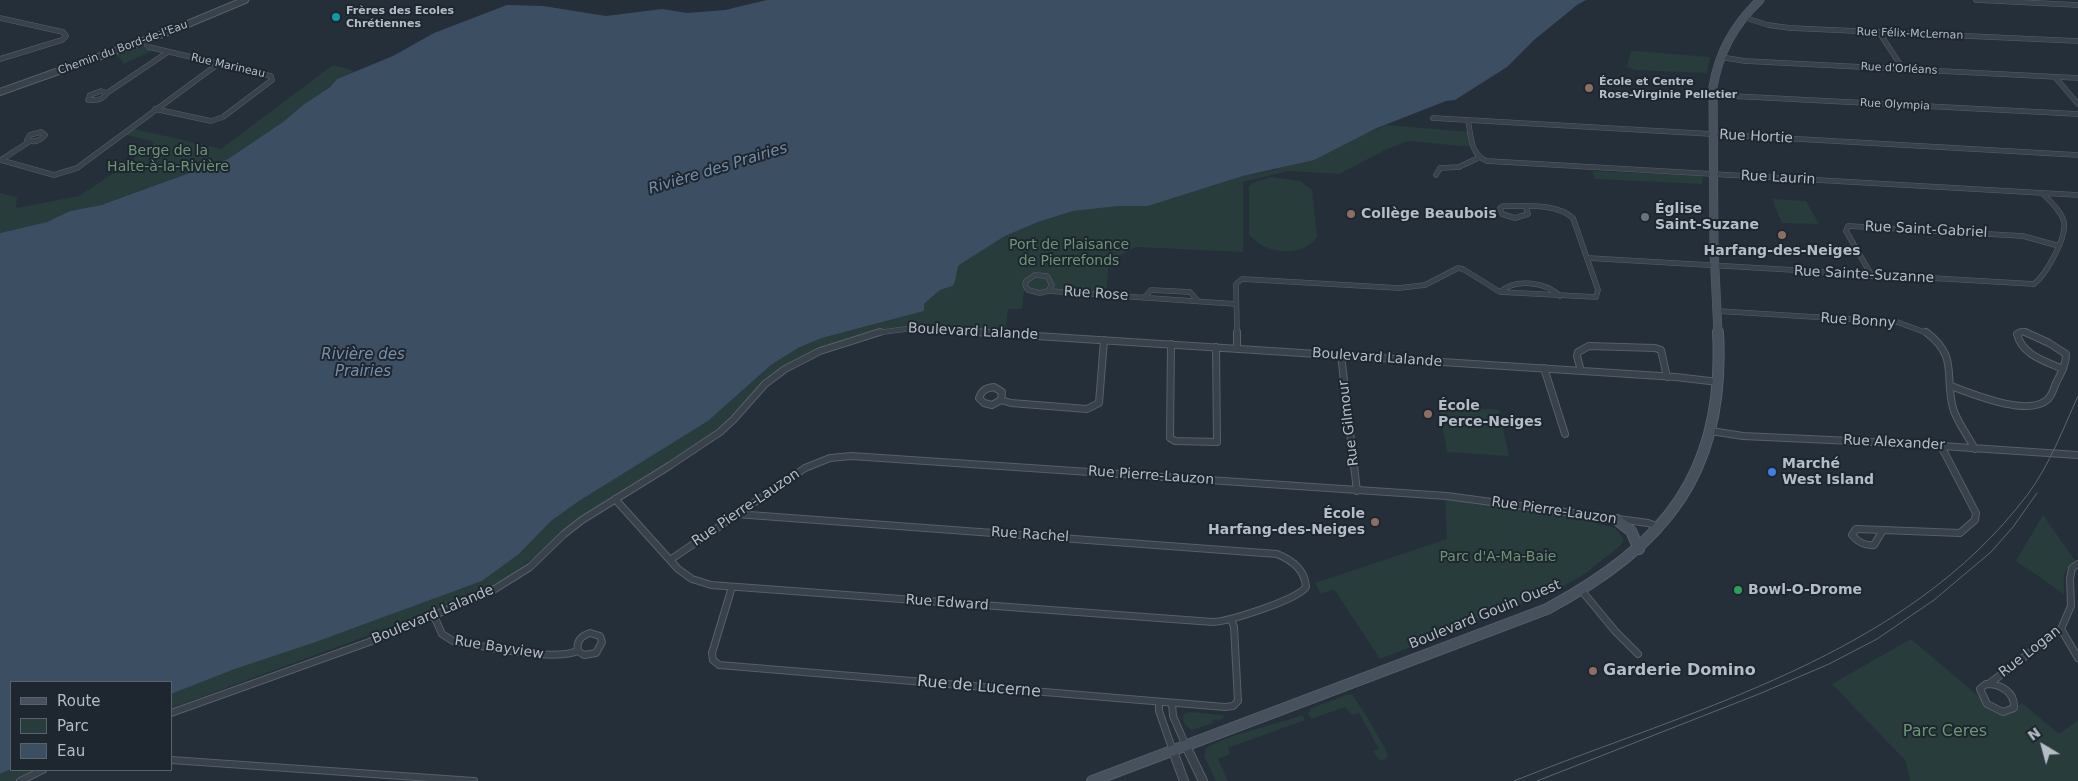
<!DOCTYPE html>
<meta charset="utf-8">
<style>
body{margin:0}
#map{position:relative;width:2078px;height:781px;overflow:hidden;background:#252f3a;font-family:"DejaVu Sans",sans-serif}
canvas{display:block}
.legend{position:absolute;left:10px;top:681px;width:162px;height:90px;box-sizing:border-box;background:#1e262f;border:1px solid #5a626b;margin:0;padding:6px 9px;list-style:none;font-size:15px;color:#b4bcc6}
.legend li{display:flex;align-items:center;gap:10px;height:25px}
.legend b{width:25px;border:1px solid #5a626b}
.north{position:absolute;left:2018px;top:721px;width:50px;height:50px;-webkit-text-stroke:4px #1e262f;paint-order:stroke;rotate:323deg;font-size:14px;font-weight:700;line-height:20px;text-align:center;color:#b4bcc6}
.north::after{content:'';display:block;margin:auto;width:18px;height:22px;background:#b4bcc6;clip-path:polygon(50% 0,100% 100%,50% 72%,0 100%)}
</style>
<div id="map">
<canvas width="2078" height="781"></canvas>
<ul class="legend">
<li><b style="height:6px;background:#47505d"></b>Route</li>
<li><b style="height:14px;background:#283c3c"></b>Parc</li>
<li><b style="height:14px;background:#3c4e62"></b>Eau</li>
</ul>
<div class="north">N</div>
</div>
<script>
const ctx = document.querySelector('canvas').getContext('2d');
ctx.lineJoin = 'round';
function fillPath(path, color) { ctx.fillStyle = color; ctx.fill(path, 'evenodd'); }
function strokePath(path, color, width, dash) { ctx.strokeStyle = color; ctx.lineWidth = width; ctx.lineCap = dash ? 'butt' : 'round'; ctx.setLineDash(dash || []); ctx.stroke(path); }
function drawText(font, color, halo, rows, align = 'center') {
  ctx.font = font + ' "DejaVu Sans",sans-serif'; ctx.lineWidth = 4; ctx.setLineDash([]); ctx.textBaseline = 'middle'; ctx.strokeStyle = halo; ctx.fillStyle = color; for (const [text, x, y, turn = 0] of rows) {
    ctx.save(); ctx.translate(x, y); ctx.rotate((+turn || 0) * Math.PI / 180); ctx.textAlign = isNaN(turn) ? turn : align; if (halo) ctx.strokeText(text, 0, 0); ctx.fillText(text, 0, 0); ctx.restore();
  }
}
const green = new Path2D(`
 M 144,41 L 156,49 L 124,64 L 114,52 Z
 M 1631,51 L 1636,51 L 1710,57 L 1707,73 L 1635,70 L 1627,67 Z
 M 333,65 L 355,71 L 337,79 L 328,88 L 303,105 L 283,122 L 228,159 L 100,205 L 70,211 L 47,222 L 0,233 L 0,193 L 17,197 L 16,208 L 79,196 L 120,169 L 155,142 L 123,134 L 130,128 L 221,149 Z
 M 1387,125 L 1471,132 L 1473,147 L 1408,141 L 1387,149 L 1339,174 L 1288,171 L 1243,182 L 1243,252 L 1136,247 L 1109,261 L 1106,295 L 1024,291 L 1022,309 L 1008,309 L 1005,333 C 962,330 916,321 874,331 L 780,369 L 732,420 L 582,519 L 504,581 L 460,602 L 171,708 L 171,694 L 235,669 L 313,643 L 482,581 L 519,554 L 551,521 L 579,501 L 708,421 L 771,365 L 798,348 L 822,338 L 924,311 L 924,304 L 940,290 L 953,286 L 959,265 L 1005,236 L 1038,222 L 1073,211 L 1119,206 L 1148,206 L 1243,176 L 1275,170 Z
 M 1592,171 L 1703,176 L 1702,184 L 1595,179 Z
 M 1271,177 L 1300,181 L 1312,190 L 1317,237 C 1302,259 1263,254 1249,234 L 1249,187 L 1252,183 Z
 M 1772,199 L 1806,201 L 1819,224 L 1782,223 Z
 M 1439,406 L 1499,410 L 1509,456 L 1447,452 Z
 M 1445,496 L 1548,511 L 1615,528 L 1624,540 L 1620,546 L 1583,575 L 1548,594 L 1380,659 L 1334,589 L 1321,594 L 1315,583 L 1447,539 Z
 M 2043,515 L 2076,562 C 2061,569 2064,579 2064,594 L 2016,561 Z
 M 1911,639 L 1991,707 C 2003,712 2010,711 2022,703 L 2059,734 L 2078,720 L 2078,781 L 1910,781 L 1906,761 L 1832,684 Z
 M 1346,695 L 1352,695 L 1364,712 L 1386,750 L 1388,755 L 1386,759 L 1380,761 L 1373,751 L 1379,749 L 1359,713 L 1352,715 L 1345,707 L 1311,719 L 1308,713 L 1312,708 Z
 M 1190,712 L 1222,715 L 1224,717 L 1218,721 L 1217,719 L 1212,720 L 1213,723 L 1192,730 L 1186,726 L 1183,720 L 1184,714 Z
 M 1302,715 L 1305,720 L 1228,748 L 1230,754 L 1218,759 L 1228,781 L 1216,781 L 1204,756 L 1206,748 C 1236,731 1271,727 1302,715 Z
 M 11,769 L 11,770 L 37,770 L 15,781 L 0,781 L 0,774 Z`);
const water = new Path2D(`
 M 767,0 L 1586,0 L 1577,5 L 1534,40 L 1507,67 L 1455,100 L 1446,101 L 1377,128 L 1314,160 L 1243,176 L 1148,206 L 1119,206 L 1073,211 L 1038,222 L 1005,236 L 959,265 C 956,271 957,278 953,286 L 940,290 L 924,304 L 924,311 L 822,338 L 798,348 L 771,365 L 708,421 L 579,501 L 551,521 L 519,554 L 482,581 L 313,643 L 235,669 L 171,694 L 171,682 L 11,682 L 11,769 L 0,774 L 0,233 L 47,222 L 70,211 L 101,205 L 228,159 L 283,122 L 303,105 L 330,87 L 337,79 L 393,56 L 434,33 L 507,5 L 543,6 L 606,16 L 662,9 L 687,13 L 725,10 Z`);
const minorFar1 = new Path2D(`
 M 1976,0 L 2078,5
 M 1743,17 L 1768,25 L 1790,28 L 2078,41
 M 0,18 L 63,32 L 66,36 L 62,40 L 0,59
 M 1879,32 L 1903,69
 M 144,41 L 149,47 L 271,76 L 272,80 L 223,117 L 211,121 L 155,109
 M 1720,57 L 1745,61 L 2078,78
 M 2055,77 L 2078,104
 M 101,91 L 107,93 C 103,100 96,101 88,100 L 90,95 Z
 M 107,93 L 168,52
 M 1713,95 L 2078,114
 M 1433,118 L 2078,155
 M 1468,120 C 1471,136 1470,154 1487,161 L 2078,195
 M 41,132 L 45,135 C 40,141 34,143 27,140 L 30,135 Z
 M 0,160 L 54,175 L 77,168 L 218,64
 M 1,160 L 29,142
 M 1436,175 L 1440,168 L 1459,167 L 1478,158
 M 1588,258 L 2034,284 C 2046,275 2067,237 2064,222 C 2061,211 2051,202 2043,194
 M 1035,275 L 1047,276 L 1052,285 L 1048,291 L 1040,293 L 1028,290 L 1025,285 L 1026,281 Z
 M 1872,276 L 1846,231 L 1848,226 L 2023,236 L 2059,246
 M 1048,291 L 1236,304
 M 1500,292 C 1516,278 1546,282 1560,296
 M 1144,298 L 1151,290 L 1190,292 L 1198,301
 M 1717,311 L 1897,322 L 1927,333
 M 875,333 L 914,328 L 993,333
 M 1237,333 L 1236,284 L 1242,279 L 1399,288 L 1425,285 L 1458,268 L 1463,269 L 1500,292 L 1596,297 L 1598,290 L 1573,218 C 1554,202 1526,207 1503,206 L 1500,208 L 1502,214 L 1515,218 L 1528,214 L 1526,207
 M 2019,333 L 2023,331 L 2028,333`);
const minor = new Path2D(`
 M 974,332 L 1676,377 L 1718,382
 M 1237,332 L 1237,349
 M 1926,332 C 1959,357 1944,374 1953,408 C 1957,422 1968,436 1975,449
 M 2021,332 L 2017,334 C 2022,355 2045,361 2063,369
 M 1171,344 L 1170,438 L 1175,441 L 1217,442 L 1216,347
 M 1341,355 L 1357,491
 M 1544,368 L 1565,434
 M 1581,371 L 1577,356 L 1578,352 L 1589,346 L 1655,348 L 1661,350 L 1667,377
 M 1951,386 C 1973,394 2027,417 2047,400 C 2052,396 2054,388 2056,383 C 2061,373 2066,365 2066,354 L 2049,343 L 2025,332
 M 994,387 L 1002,392 L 1001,400 L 992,405 L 984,403 L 979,398 C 982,390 986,388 994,387 Z
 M 1001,400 L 1011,403 L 1087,409 L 1099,403 L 1104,340
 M 1711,431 L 1743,436 L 1896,443 L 2078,455
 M 615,499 L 678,569 L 692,579 L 711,585 L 1213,622 C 1230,621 1297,600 1306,587 C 1305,570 1292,560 1277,554 L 736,514
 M 1856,529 L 1883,530 L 1874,545 C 1864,546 1858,542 1852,535 Z
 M 1883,530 L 1960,533 L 1975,520 L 1976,513 L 1941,446
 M 670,560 L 805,468 L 830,458 L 851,456 L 1447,496 L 1648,523 L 1659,527
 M 732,587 L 712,653 L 713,660 L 719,665 L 1225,707 L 1233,706 L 1238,701 L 1234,627 L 1231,619
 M 1582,591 L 1615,631 L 1638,654
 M 434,616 L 442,634 L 453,641 C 485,646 550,662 578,651
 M 2061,629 L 2078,658
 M 590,633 L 600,636 L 602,642 L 596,653 L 584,655 L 578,651 C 576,641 581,636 590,633 Z
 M 1990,683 L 2061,629 L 2071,606 L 2070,579 L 2072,568 L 2078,564
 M 1986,684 C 2001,684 2015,692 2014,708 L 2003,712 L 1987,704 L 1980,689 Z
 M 1159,702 L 1159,711 L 1173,751
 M 1172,703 L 1173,716 L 1186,746
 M 171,713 L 369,642 L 490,592 L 530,567 L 564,534 L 582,520 L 669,466 L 720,432 L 734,419 L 765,384 L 785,369 L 820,351 L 880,332
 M 171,760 L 474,781
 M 20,781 L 43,770`);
const tertiaryFar1 = new Path2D(`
 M 0,92 L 171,31 L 245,0`);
const tertiary = new Path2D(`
 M 1186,746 L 1203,781
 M 1173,751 L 1184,781`);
const secondaryFar1 = new Path2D(`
 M 1718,333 L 1714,250 L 1713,87 C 1719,52 1734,25 1760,0`);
const secondary = new Path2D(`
 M 1617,520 L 1631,531 L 1639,549
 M 1092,781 L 1547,609 C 1666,545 1726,472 1718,332`);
const tram = new Path2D(`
 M 1514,781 C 1695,708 1905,657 2028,494 C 2050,464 2063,429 2078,396
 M 1537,781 L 1759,694 L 1829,664 L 1877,639 L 1934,600 L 1991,552 L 2013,527 L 2037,493`);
const markers = [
 [336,17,5,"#0f9aa8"],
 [1589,88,5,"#8d6e63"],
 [1351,214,5,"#8d6e63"],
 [1645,217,5,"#6b7280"],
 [1782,235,5,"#8d6e63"],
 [1428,414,5,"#8d6e63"],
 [1772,472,5,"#3f7fe0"],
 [1375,522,5,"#8d6e63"],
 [1738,590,5,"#2e9e5b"],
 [1593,671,5,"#8d6e63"]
];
const farPoinames = [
 ["Frères des Ecoles",346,11],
 ["Chrétiennes",346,24],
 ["École et Centre",1599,82],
 ["Rose-Virginie Pelletier",1599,95]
];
const farStreetnames = [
 ["Rue Félix-McLernan",1910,34,2],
 ["Chemin du Bord-de-l'Eau",123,48,-20],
 ["Rue Marineau",228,66,13],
 ["Rue d'Orléans",1899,69,3],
 ["Rue Olympia",1895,105,3]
];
const streetNames = [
 ["Rue Hortie",1756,137,3],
 ["Rue Laurin",1778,178,3],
 ["Rue Saint-Gabriel",1926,230,3],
 ["Rue Sainte-Suzanne",1864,275,3],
 ["Rue Rose",1096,294,4],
 ["Rue Bonny",1858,321,4],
 ["Boulevard Lalande",973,332,3],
 ["Boulevard Lalande",1377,358,4],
 ["Rue Gilmour",1349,423,-97],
 ["Rue Alexander",1894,443,3],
 ["Rue Pierre-Lauzon",1151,476,4],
 ["Rue Pierre-Lauzon",746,508,-34],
 ["Rue Pierre-Lauzon",1554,511,8],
 ["Rue Rachel",1030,535,4],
 ["Rue Edward",947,603,4],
 ["Boulevard Lalande",433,615,-23],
 ["Boulevard Gouin Ouest",1485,615,-22],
 ["Rue Bayview",499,648,9],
 ["Rue Logan",2030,652,-38]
];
const parkNames = [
 ["Berge de la",168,151],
 ["Halte-à-la-Rivière",168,167],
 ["Port de Plaisance",1069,245],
 ["de Pierrefonds",1069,261],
 ["Parc d'A-Ma-Baie",1498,557]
];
const poiNames = [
 ["Église",1655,209],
 ["Saint-Suzane",1655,225],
 ["Collège Beaubois",1361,214],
 ["Harfang-des-Neiges",1782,251,"center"],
 ["École",1438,406],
 ["Perce-Neiges",1438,422],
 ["Marché",1782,464],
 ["West Island",1782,480],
 ["École",1365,514,"right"],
 ["Harfang-des-Neiges",1365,530,"right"],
 ["Bowl-O-Drome",1748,590]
];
const waterNames = [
 ["Rivière des Prairies",718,169,-17],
 ["Rivière des",363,355],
 ["Prairies",363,372]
];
const nearPoinames = [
 ["Garderie Domino",1603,671]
];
const nearStreetnames = [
 ["Rue de Lucerne",979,687,5]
];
const nearParknames = [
 ["Parc Ceres",1945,732]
];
fillPath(green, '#283c3c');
fillPath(water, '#3c4e62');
strokePath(minorFar1, '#575f68', 5.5);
strokePath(minor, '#575f68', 8);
strokePath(tertiaryFar1, '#575f68', 8);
strokePath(tertiary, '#575f68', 10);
strokePath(secondaryFar1, '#575f68', 9);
strokePath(secondary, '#575f68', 12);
strokePath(minorFar1, '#39414a', 4.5);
strokePath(minor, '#39414a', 6);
strokePath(tertiaryFar1, '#39414a', 6);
strokePath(tertiary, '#39414a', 8);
strokePath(secondaryFar1, '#47505d', 8);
strokePath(secondary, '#47505d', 10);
strokePath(tram, '#5b6571', 1);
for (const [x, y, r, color] of markers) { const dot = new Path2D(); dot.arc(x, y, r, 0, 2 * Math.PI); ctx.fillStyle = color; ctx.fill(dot); strokePath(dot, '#1e262f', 2); }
drawText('bold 11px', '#b4bcc6', '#1e262f', farPoinames, 'left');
drawText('11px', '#b4bcc6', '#1e262f', farStreetnames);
drawText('14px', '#b4bcc6', '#1e262f', streetNames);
drawText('14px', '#6d9574', '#1e262f', parkNames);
drawText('bold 14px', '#b4bcc6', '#1e262f', poiNames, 'left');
drawText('italic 15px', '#778ea7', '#1e262f', waterNames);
drawText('bold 16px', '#b4bcc6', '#1e262f', nearPoinames, 'left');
drawText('16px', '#b4bcc6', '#1e262f', nearStreetnames);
drawText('16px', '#6d9574', '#1e262f', nearParknames);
</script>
